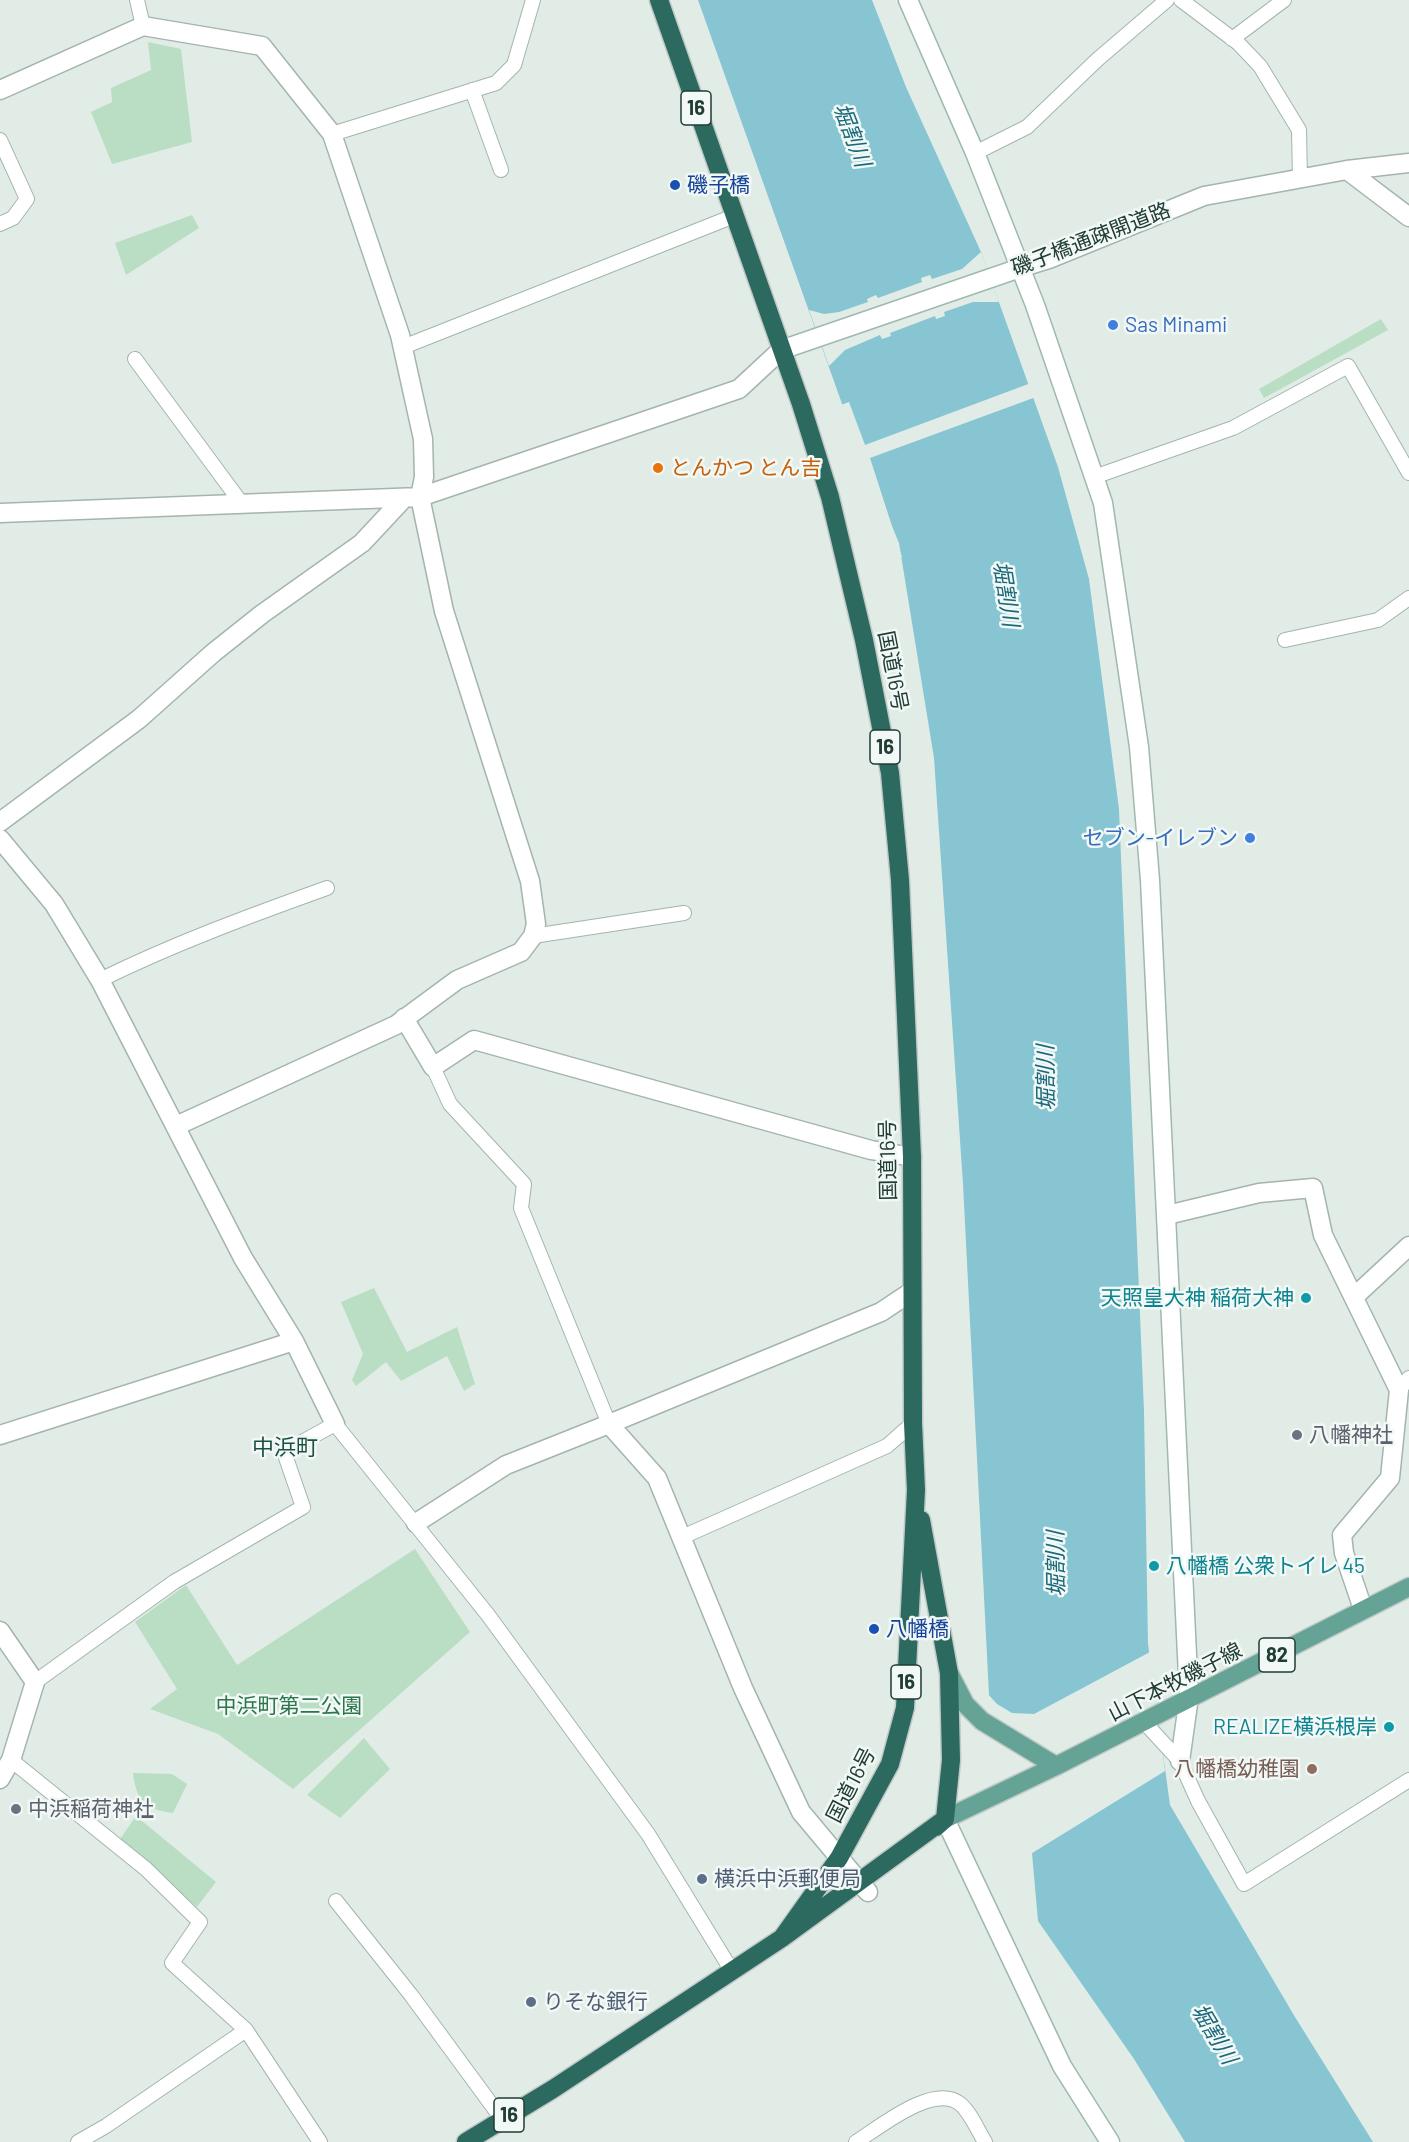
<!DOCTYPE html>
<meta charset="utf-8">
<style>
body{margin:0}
canvas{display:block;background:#e1ece7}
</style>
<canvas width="1409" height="2142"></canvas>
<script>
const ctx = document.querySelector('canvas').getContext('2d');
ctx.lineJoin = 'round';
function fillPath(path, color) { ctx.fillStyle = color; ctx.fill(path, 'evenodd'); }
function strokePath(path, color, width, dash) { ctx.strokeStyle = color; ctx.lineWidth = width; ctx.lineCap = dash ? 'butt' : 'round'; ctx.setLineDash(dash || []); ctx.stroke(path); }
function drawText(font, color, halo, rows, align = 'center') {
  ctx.font = font + ' Barlow,"Noto Sans JP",sans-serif'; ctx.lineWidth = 5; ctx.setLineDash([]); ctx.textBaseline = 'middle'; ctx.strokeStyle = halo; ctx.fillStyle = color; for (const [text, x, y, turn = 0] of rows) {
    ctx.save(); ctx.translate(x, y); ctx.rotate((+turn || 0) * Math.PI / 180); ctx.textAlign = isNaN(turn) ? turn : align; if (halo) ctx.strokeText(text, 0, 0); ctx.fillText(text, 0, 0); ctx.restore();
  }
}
const green = new Path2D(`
 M 148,42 L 181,49 L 192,142 L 112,164 L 91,112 L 112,102 L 111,88 L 151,70 Z
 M 192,215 L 199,228 L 126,275 L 115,243 Z
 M 1381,319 L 1388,330 L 1264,398 L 1259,389 Z
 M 374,1288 L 407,1352 L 457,1327 L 475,1384 L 464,1391 L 447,1356 L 401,1381 L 386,1362 L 356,1386 L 352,1380 L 363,1354 L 341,1302 Z
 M 415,1549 L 470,1632 L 293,1789 L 218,1734 L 150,1709 L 177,1689 L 135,1622 L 186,1585 L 237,1665 Z
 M 364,1738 L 390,1769 L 340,1818 L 307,1795 Z
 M 133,1773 L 172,1774 L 187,1784 L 173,1813 C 144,1809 137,1802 133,1773 Z
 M 136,1816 L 216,1882 L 197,1907 L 120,1839 Z`);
const water = new Path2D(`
 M 698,0 L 872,0 L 906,87 L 981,252 L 1058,467 L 1089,579 L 1119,809 L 1144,1411 L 1148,1644 L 1170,1805 L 1295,2017 L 1373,2142 L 1185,2142 L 1134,2059 L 1038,1921 L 1032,1853 L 989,1695 L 963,1184 L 934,758 L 899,543 L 851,429 Z`);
const pier = new Path2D(`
 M 981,252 L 999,302 L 973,302 L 944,312 L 945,316 L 936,319 L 935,316 L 890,333 L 891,336 L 882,339 L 880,335 L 845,350 L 829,366 L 809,310 L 824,314 L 839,312 L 868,302 L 867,299 L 876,295 L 878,298 L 922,282 L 921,278 L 930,275 L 932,279 L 962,269 Z
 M 1031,383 L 1036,397 L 870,458 L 902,557 L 898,558 L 896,544 L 841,405 L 849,402 L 865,445 Z
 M 1150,1652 L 1165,1771 L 1029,1855 L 986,1692 L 997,1704 L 1012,1713 L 1034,1714 Z`);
const lane = new Path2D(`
 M 137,0 L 143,26
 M 1181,0 L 1238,43 L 1260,66 L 1299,130 L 1300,178
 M 1232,39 L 1284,0
 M 472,90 L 501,170
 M 332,134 L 496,83 L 514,65 L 533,0
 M 0,140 L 27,199 L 13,218 L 0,224
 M 975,153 L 1027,127 L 1098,59 L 1167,0
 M 403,347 L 734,216
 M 135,359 L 242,504
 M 1094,477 L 1233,428 L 1348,366 L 1409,473
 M 1285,640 L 1378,620 L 1409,598
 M 533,936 L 684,913
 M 100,980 C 173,944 249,916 327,888
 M 433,1067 L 450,1104 L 524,1184 L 521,1208 L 609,1424
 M 1399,1390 L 1409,1378
 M 680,1538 L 887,1446 L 913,1423
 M 35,1682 L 174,1582 L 303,1507 L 284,1452 L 335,1424 L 488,1615 L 648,1834 L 732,1971
 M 1144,1722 L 1180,1761 L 1198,1801 L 1244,1884 L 1409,1780
 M 11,1760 L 146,1869 L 200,1922 L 172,1963 L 246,2030 L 320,2142
 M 336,1901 L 411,1995 L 502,2119
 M 78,2142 L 106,2126 L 246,2030
 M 856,2142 C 880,2127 932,2084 959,2103 C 970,2111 978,2131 985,2142`);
const street = new Path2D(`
 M 0,90 L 143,26 L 262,46 L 332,134 L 400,335 L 423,439 L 424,477 L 420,497 L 444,611 L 530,881 L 536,924 L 533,936 L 521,952 L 457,980 L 396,1025 L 176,1126
 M 1347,170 L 1409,217
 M 1020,268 L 1049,259 L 1204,196 L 1347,170 L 1409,163
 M 0,513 L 420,497 L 739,389 L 781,350
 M 0,822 L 139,719 L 213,653 L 262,614 L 362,543 L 404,498
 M 0,839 L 54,904 L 100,980 L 243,1258 L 294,1341
 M 404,1018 L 433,1067 L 474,1040 L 871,1150 L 912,1157
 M 1167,1215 L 1259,1193 L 1313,1188 L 1323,1235 L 1399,1390 L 1390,1478 L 1342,1535 L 1344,1553 L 1363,1609
 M 1354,1297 L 1409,1246
 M 609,1424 L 881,1312 L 911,1292
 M 0,1435 L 294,1341 L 335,1424
 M 416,1523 L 506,1465 L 609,1424 L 657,1478 L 743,1688 L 801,1812 L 868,1892
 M 0,1631 L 35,1682 L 11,1760 L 0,1779`);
const secondary = new Path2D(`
 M 908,0 L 975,153 L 1035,305 L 1103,503 L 1139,747 L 1150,880 L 1189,1697 L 1180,1761
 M 781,350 L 1020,268
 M 945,1819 L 1062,2066 L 1110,2142`);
const primary = new Path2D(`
 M 949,1673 L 965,1704 L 982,1721 L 1056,1766
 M 945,1819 L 1056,1766 L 1409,1587`);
const highway = new Path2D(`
 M 659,0 L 801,404 L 830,497 L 864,640 L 890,773 L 900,880 L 912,1157 L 913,1423 L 916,1490 L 905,1708 L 890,1764 L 839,1858 L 782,1938
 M 921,1520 L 949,1673 L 951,1760 L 945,1819 L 936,1827
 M 466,2142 L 553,2089 L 782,1938 L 945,1819`);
const markers = [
 [675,185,6,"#1a4fb4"],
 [1113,325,6,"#3f7fe0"],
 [658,468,6,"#e8710a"],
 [1250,838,6,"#3f7fe0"],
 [1306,1298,6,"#0f9aa8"],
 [1297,1435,6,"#6b7280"],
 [1154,1566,6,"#0f9aa8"],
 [874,1629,6,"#1a4fb4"],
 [1389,1727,6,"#0f9aa8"],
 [1312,1769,6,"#8d6e63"],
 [16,1809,6,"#6b7280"],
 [702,1879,6,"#5c6f8a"],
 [531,2002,6,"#5c6f8a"]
];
const shields = [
 [696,108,30],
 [885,747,30],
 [1277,1655,36],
 [906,1682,30],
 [509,2115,30]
];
const shieldNames = [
 ["16",696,108],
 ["16",885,747],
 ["82",1277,1655],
 ["16",906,1682],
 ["16",509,2115]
];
const transitNames = [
 ["磯子橋",687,185],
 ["八幡橋",886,1629]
];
const streetNames = [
 ["磯子橋通疎開道路",1091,239,-21],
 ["国道16号",893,671,79],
 ["国道16号",888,1160,-91],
 ["山下本牧磯子線",1175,1682,-27],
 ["国道16号",851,1785,-63]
];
const shopNames = [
 ["Sas Minami",1125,325],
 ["セブン-イレブン",1238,838,"right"]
];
const foodNames = [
 ["とんかつ とん吉",670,468]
];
const cultureNames = [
 ["天照皇大神 稲荷大神",1294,1298],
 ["八幡橋 公衆トイレ 45",1166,1566,"left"],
 ["REALIZE横浜根岸",1377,1727]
];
const worshipNames = [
 ["八幡神社",1309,1435],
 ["中浜稲荷神社",28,1809]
];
const parkNames = [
 ["中浜町第二公園",289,1706]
];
const educationNames = [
 ["八幡橋幼稚園",1300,1769]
];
const serviceNames = [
 ["横浜中浜郵便局",714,1879],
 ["りそな銀行",543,2002]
];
const waterNames = [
 ["堀割川",852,135,69],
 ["堀割川",1006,594,81],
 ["堀割川",1046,1078,-91],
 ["堀割川",1056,1564,-91],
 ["堀割川",1214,2034,59]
];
const neighbourhoodNames = [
 ["中浜町",285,1448]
];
fillPath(green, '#b9dec4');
fillPath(water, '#87c5d3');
fillPath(pier, '#e1ece7');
strokePath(lane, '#a4b4ae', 16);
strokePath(street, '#a4b4ae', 21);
strokePath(secondary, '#9fb8b0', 21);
strokePath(primary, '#c1c9c7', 21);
strokePath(highway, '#c1c9c7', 21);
strokePath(lane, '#fff', 14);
strokePath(street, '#fff', 18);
strokePath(secondary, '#fff', 18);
strokePath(primary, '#64a395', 18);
strokePath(highway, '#2c6a5f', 18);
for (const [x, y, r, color] of markers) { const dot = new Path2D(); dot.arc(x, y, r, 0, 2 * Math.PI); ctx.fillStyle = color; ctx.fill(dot); strokePath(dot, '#f2f8f5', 2); }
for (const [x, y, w] of shields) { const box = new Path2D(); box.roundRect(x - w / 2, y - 17, w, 34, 4.5); ctx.fillStyle = '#f2f8f5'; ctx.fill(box); strokePath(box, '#213d36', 1.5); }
drawText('bold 20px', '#213d36', null, shieldNames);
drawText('21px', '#164399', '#f2f8f5', transitNames, 'left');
drawText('21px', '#213d36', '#f2f8f5', streetNames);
drawText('21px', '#366cbe', '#f2f8f5', shopNames, 'left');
drawText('21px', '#c56008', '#f2f8f5', foodNames, 'left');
drawText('21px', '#0d838f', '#f2f8f5', cultureNames, 'right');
drawText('21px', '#5b616d', '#f2f8f5', worshipNames, 'left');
drawText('21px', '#2a7549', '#f2f8f5', parkNames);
drawText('21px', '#785e54', '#f2f8f5', educationNames, 'right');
drawText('21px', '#4e5e75', '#f2f8f5', serviceNames, 'left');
drawText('italic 22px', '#19687b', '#f2f8f5', waterNames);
drawText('22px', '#1c5045', '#f2f8f5', neighbourhoodNames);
</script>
